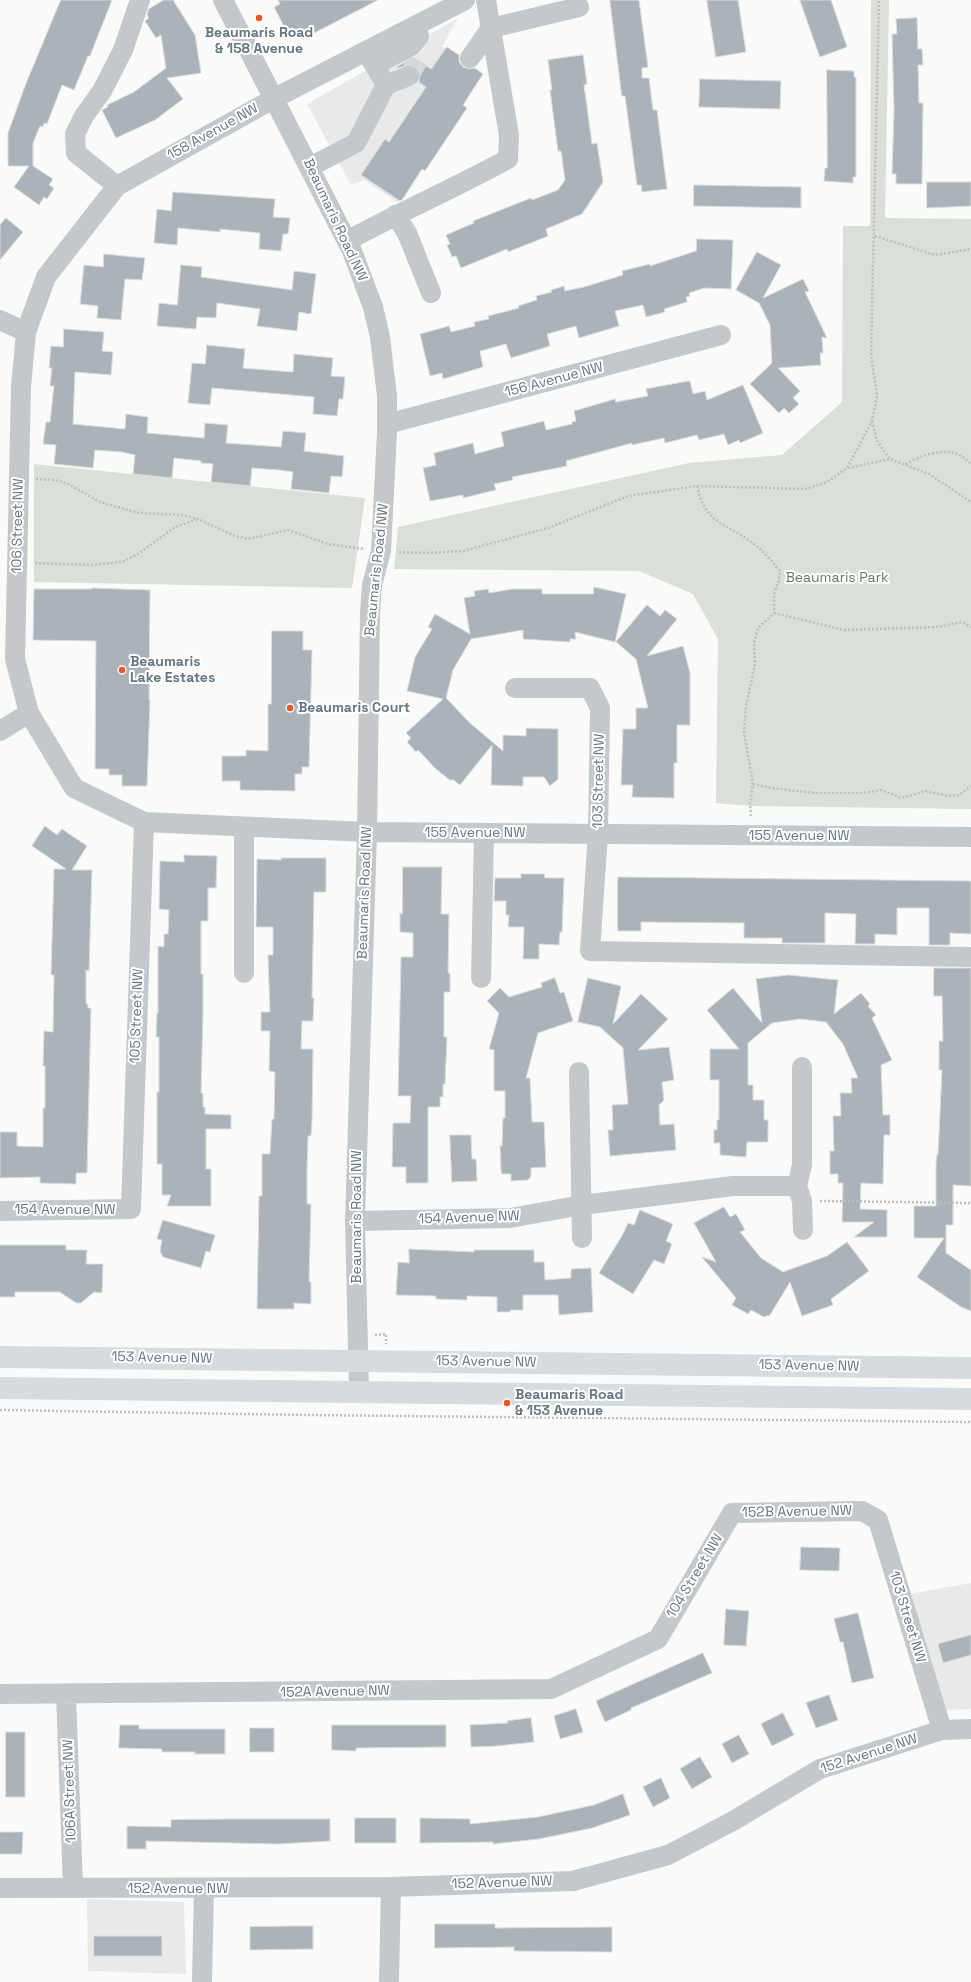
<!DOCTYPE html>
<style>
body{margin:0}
canvas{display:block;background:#fafaf8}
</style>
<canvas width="971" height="1982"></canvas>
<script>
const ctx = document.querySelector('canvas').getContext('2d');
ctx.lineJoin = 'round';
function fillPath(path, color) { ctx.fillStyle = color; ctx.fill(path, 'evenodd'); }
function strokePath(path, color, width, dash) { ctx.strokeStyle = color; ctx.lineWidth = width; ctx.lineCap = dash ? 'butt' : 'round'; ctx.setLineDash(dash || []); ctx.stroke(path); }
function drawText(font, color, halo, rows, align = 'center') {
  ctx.font = font + ' "Space Grotesk",sans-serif'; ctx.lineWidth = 4; ctx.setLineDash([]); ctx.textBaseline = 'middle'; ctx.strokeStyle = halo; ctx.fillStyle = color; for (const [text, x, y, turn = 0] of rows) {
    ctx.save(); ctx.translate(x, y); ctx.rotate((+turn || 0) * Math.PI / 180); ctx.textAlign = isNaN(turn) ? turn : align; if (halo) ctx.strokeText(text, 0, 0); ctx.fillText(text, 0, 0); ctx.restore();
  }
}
const built = new Path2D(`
 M 458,18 L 442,46 L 479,74 L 397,202 L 364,180 L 351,185 L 307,104 Z
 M 971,1583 L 971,1709 L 945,1710 L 908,1594 Z
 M 87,1899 L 184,1902 L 186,1974 L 88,1971 Z`);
const green = new Path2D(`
 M 871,0 L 889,0 L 885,218 L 971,219 L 971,809 L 750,806 L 716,803 L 718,639 L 693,594 L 639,571 L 394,569 L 398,527 L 689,463 L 782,455 L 842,402 L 843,226 L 870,226 Z
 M 34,464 L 365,498 L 352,588 L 34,582 Z`);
const building = new Path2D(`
 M 61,0 L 112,0 L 90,56 L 88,56 L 74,90 L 62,85 L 47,124 L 44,123 L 43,127 L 40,126 L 33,143 L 33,166 L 53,179 L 49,185 L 54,188 L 47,199 L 44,197 L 39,205 L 14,187 L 29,166 L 8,166 L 8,133 L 25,86 Z
 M 164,0 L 173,0 L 195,35 L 201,73 L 167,78 L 183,99 L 155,120 L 116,138 L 102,110 L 108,107 L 107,105 L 134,92 L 166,68 L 161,35 L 156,38 L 145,21 L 149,18 L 147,15 L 149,9 Z
 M 278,0 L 378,0 L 314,33 L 311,28 L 290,38 L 274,7 L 280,4 Z
 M 610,0 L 639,0 L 648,67 L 642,68 L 642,78 L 649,78 L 653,110 L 657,110 L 667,189 L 642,192 L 641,185 L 637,185 L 625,96 L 622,96 Z
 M 707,0 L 738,0 L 746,52 L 716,57 Z
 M 800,0 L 831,0 L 847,47 L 820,57 Z
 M 917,18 L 918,49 L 922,49 L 923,65 L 918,65 L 919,103 L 923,103 L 922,184 L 896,184 L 896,174 L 892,174 L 894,111 L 892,34 L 897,34 L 896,19 Z
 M 447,47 L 459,55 L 459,62 L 463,67 L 469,69 L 475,68 L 483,74 L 463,105 L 467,108 L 425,171 L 422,169 L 402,200 L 400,201 L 361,175 L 385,139 L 389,142 L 426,87 L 419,82 L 420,72 L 416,67 L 410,65 L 397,68 L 398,66 L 414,58 L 431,69 Z
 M 583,55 L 587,84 L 584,85 L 592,144 L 597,143 L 603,182 L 582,214 L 546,229 L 548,236 L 508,252 L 507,249 L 461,268 L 456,256 L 452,257 L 447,245 L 450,244 L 446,235 L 474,223 L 473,221 L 531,198 L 532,200 L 558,190 L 565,180 L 561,151 L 558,151 L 550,90 L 552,90 L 548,60 Z
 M 827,70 L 854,71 L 854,77 L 856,77 L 856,177 L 853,177 L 853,183 L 824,181 L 825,168 L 827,168 Z
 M 700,79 L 781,81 L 780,109 L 699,107 Z
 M 927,182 L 971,182 L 971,206 L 927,208 Z
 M 694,185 L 801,187 L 801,208 L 694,206 Z
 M 173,192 L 275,199 L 273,217 L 290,218 L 288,234 L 283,234 L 281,251 L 259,249 L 260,233 L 220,229 L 220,232 L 178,228 L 177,245 L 154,243 L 157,209 L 171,211 Z
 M 6,218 L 23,232 L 0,260 L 0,225 Z
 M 697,239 L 733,240 L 731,289 L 704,288 L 689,293 L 690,296 L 686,297 L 687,302 L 664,309 L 665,312 L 646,317 L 643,305 L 615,311 L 619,326 L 579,338 L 576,326 L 547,334 L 550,346 L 511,358 L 506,344 L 480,351 L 483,367 L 443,379 L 442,373 L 430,376 L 420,334 L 449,326 L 451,332 L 475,326 L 474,322 L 489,319 L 488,316 L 519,308 L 518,306 L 537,300 L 536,296 L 552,292 L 551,290 L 564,286 L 565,291 L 584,287 L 623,275 L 622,271 L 650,264 L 650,266 L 696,251 Z
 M 757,252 L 781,265 L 763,298 L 803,279 L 809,291 L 805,292 L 827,338 L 822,337 L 823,353 L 820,353 L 821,365 L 778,368 L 800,391 L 793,398 L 799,404 L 789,413 L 784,408 L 779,413 L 750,384 L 772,363 L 770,325 L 759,303 L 736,290 Z
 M 104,254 L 145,258 L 142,280 L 125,279 L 121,320 L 97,318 L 98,306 L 80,304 L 84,265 L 103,267 Z
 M 181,265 L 202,267 L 201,277 L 292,290 L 294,271 L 316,274 L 311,314 L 299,312 L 297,331 L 257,326 L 260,309 L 217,303 L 216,318 L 197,317 L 196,329 L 157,326 L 159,303 L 177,305 Z
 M 64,329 L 104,332 L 102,351 L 113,352 L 111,375 L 75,372 L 73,424 L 125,429 L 126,414 L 148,417 L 147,433 L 204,438 L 205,423 L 228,425 L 226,443 L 281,447 L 283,431 L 306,433 L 304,451 L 344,456 L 342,477 L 331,476 L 329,493 L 291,489 L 293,472 L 279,470 L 252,468 L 250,486 L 211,482 L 213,464 L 201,463 L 201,461 L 174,458 L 172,478 L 133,474 L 135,455 L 122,452 L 95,450 L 93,468 L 54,464 L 56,445 L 43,444 L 46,422 L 50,422 L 54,386 L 50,386 L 52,368 L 49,368 L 51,346 L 63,347 Z
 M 207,345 L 245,349 L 243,368 L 255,369 L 293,372 L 294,354 L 333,358 L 331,376 L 345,377 L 343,399 L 339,399 L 337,416 L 313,414 L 314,397 L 212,388 L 210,405 L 188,403 L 192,363 L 205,364 Z
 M 690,381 L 693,394 L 705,391 L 707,400 L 743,385 L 763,433 L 740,443 L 739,440 L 728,445 L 724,434 L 699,440 L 697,435 L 665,443 L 664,438 L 632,445 L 632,443 L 566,461 L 567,466 L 512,477 L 513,480 L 494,484 L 496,490 L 463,498 L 463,495 L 430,501 L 423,468 L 436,465 L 434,453 L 473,443 L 475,454 L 504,446 L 501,432 L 544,421 L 546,430 L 572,424 L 572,422 L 576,421 L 574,411 L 615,399 L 616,402 L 648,396 L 646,389 Z
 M 594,587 L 626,594 L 615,642 L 575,632 L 576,639 L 570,639 L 570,642 L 523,639 L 523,630 L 471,639 L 453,670 L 446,698 L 470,723 L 503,751 L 503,735 L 526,736 L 526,728 L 558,729 L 558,779 L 550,786 L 544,777 L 523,777 L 523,786 L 491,785 L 492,745 L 460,785 L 452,779 L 451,781 L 436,769 L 418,750 L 416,752 L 407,742 L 411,738 L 406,733 L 443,699 L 407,691 L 415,657 L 432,629 L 428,627 L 435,614 L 470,634 L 464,598 L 475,596 L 474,591 L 488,589 L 489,593 L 512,589 L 542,589 L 542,594 L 593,594 Z
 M 92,588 L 150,590 L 149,700 L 150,700 L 147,786 L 122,786 L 122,775 L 109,775 L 109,769 L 95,769 L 96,641 L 33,640 L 34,589 L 92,589 Z
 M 647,605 L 660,616 L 665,610 L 677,619 L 647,656 L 683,646 L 690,673 L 690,725 L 677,725 L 677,763 L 674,763 L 674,798 L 632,797 L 633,785 L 621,785 L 623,729 L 636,729 L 636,708 L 648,708 L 636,659 L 616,642 Z
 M 272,631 L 303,631 L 303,650 L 312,650 L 309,767 L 302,767 L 302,774 L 295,774 L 295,791 L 240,790 L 240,781 L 222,781 L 222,756 L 246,756 L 246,750 L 268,751 L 268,704 L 271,704 Z
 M 45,826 L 57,835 L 62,829 L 87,846 L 72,870 L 92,870 L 89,971 L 86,970 L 86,1004 L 88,1004 L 88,1008 L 91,1008 L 87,1173 L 76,1173 L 76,1184 L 40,1183 L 40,1177 L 0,1178 L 0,1132 L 17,1132 L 17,1146 L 43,1147 L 43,1108 L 45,1108 L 45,1066 L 43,1066 L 44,1031 L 53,1032 L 54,975 L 51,975 L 54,869 L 66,869 L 32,846 Z
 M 184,855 L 217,856 L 216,888 L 208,888 L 208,921 L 201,921 L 201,974 L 203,974 L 203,1014 L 201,1093 L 203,1093 L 203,1107 L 205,1107 L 205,1114 L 231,1115 L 231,1129 L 206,1129 L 206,1169 L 211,1169 L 211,1206 L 167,1206 L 171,1195 L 162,1195 L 162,1164 L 157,1164 L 157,1092 L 159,1092 L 159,1037 L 156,1037 L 157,1013 L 158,1013 L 158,946 L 164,947 L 164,934 L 168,934 L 169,910 L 159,909 L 160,861 L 184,862 Z
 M 281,858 L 326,858 L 326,892 L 314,892 L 312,998 L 314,998 L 313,1021 L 302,1021 L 301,1049 L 313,1049 L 312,1120 L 311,1136 L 308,1136 L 307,1168 L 307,1204 L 311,1204 L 309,1282 L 311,1282 L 311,1304 L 294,1303 L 294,1309 L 257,1309 L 259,1196 L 262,1196 L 262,1154 L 270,1154 L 272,1119 L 274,1119 L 275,1072 L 269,1071 L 270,1031 L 261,1031 L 261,1012 L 270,1012 L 268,955 L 273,955 L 273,927 L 256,927 L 257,859 L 281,860 Z
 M 403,867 L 442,867 L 441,914 L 449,914 L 448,973 L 450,973 L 450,992 L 444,992 L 444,1037 L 447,1037 L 445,1084 L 443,1084 L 443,1097 L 440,1097 L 440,1107 L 428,1107 L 428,1183 L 406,1183 L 406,1167 L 392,1167 L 393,1123 L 410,1123 L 411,1096 L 398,1096 L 401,957 L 413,957 L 413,933 L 400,932 L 400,913 L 402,914 Z
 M 521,874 L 544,874 L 545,878 L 564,878 L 562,932 L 560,932 L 559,945 L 539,944 L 539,959 L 523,959 L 524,927 L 508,927 L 509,915 L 506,915 L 506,901 L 494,901 L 495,878 L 521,878 Z
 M 618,877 L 971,881 L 971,934 L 950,933 L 950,945 L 929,945 L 929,908 L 897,908 L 897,935 L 875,934 L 875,944 L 855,944 L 856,914 L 825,913 L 825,943 L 782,943 L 782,938 L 744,938 L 744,923 L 641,922 L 641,931 L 618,931 Z
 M 934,968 L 971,968 L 971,1186 L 953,1185 L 953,1225 L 946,1225 L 946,1253 L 971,1270 L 971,1311 L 961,1307 L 917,1277 L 944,1238 L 914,1238 L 914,1206 L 936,1206 L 936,1163 L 937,1154 L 938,1154 L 942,1070 L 939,1070 L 939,1041 L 943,1041 L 942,996 L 934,996 Z
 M 789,975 L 838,980 L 834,1014 L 861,993 L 870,1004 L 868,1006 L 876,1015 L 872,1018 L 892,1060 L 881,1065 L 883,1115 L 890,1115 L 890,1135 L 884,1135 L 883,1184 L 861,1183 L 860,1209 L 887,1210 L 887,1237 L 854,1237 L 874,1222 L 842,1222 L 843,1183 L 838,1183 L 838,1174 L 830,1174 L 830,1151 L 834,1151 L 833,1116 L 841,1116 L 840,1093 L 852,1093 L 851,1078 L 858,1078 L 843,1044 L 826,1022 L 800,1019 L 772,1023 L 748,1043 L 748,1085 L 753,1085 L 753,1100 L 764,1100 L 764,1120 L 768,1120 L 768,1142 L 747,1142 L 746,1157 L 720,1155 L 720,1143 L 714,1143 L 714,1130 L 717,1130 L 717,1120 L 719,1120 L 719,1080 L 710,1080 L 710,1049 L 739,1049 L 707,1010 L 733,988 L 762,1023 L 756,979 Z
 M 555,978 L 560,993 L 564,992 L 573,1021 L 538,1033 L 526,1078 L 530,1078 L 532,1122 L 544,1122 L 546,1167 L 531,1168 L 531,1176 L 528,1180 L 511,1181 L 511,1174 L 502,1174 L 501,1170 L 500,1146 L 502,1146 L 503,1118 L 505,1118 L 505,1091 L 494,1091 L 494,1050 L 489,1049 L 499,1013 L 487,1001 L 500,988 L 509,997 L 542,987 L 541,983 Z
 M 588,978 L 621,986 L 613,1024 L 641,994 L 668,1019 L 638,1050 L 669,1047 L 674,1080 L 662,1082 L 664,1100 L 659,1105 L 660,1125 L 674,1124 L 676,1150 L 610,1156 L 608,1130 L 613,1130 L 612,1105 L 628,1104 L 623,1048 L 600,1027 L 578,1022 Z
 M 450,1135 L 471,1135 L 472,1159 L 476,1159 L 477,1181 L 452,1182 Z
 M 724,1207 L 730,1217 L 736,1214 L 745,1230 L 740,1232 L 761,1258 L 783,1272 L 827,1256 L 847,1242 L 869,1271 L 831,1299 L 833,1305 L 802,1316 L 790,1282 L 770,1315 L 764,1317 L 751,1310 L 748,1314 L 732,1305 L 736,1298 L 702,1257 L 716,1262 L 694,1223 Z
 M 640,1210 L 673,1224 L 666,1241 L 672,1244 L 664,1264 L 654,1260 L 633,1294 L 599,1273 L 622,1236 L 628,1223 L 634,1225 Z
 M 163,1220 L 215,1235 L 210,1252 L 206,1251 L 201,1268 L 163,1257 L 160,1251 L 162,1240 L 157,1239 Z
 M 0,1245 L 66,1245 L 66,1250 L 87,1250 L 86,1264 L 103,1264 L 102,1293 L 94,1292 L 81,1303 L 76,1303 L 60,1292 L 15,1292 L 15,1297 L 0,1297 Z
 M 409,1249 L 474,1252 L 474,1250 L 534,1250 L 534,1262 L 544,1262 L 545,1280 L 571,1278 L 571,1269 L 591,1268 L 593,1312 L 559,1315 L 558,1295 L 523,1295 L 523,1310 L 510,1310 L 510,1312 L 497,1312 L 497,1297 L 467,1296 L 467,1300 L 436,1299 L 436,1296 L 396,1295 L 398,1262 L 409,1263 Z
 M 801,1547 L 840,1548 L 839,1571 L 800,1570 Z
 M 726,1609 L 749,1611 L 746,1646 L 724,1645 Z
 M 858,1613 L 874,1678 L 852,1683 L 843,1642 L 840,1642 L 834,1619 Z
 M 971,1635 L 971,1655 L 943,1663 L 938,1644 Z
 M 703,1653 L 712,1673 L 631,1708 L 631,1710 L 605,1722 L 596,1701 Z
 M 829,1695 L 838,1720 L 816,1728 L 806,1703 Z
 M 576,1709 L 583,1732 L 560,1739 L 554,1716 Z
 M 783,1713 L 794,1735 L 772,1746 L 761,1724 Z
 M 531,1718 L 534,1742 L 497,1746 L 471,1747 L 470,1725 L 508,1723 L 507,1721 Z
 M 120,1725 L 139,1725 L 139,1729 L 225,1729 L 225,1754 L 195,1754 L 195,1752 L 162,1752 L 162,1749 L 119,1748 Z
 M 332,1725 L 446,1725 L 446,1747 L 356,1748 L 356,1751 L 332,1750 Z
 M 250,1728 L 274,1728 L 274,1752 L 250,1752 Z
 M 6,1732 L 25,1732 L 25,1797 L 6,1797 Z
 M 739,1735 L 749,1754 L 732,1763 L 722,1744 Z
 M 700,1757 L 712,1777 L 692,1789 L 680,1769 Z
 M 661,1778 L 670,1798 L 653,1807 L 643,1787 Z
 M 623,1794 L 630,1815 L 592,1828 L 539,1839 L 493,1844 L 493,1842 L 420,1843 L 420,1818 L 470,1819 L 470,1824 L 538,1817 L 594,1805 Z
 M 355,1818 L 396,1818 L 396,1843 L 355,1843 Z
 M 229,1819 L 330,1819 L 330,1841 L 278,1844 L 146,1841 L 146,1849 L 127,1849 L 127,1826 L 171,1827 L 171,1820 Z
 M 0,1832 L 23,1832 L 22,1854 L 0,1854 Z
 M 435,1924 L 495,1924 L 495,1928 L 612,1927 L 612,1952 L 514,1951 L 514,1947 L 435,1948 Z
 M 293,1926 L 313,1926 L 313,1949 L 250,1950 L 250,1927 Z
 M 94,1936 L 162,1936 L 162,1956 L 94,1956 Z`);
const minorTunnel = new Path2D(`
 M 409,76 L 418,60`);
const path = new Path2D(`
 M 875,236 L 935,255 L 971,249
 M 872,421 L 877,441 L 890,459
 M 906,464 C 919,456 940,449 955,453 C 960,454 967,461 971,464
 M 848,468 L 890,459 L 929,474 L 971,502
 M 36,479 L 55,480 L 68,484 L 100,502 L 139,513 L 181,515 L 198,519 L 235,536 L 248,539 L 288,530 L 328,544 L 364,549
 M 697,486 C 706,526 726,522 754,544 C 764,551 772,562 780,571 L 779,580 L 774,594 L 774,613 L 758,628 L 754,643 L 755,664 L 746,706 L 744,732 L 753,784 L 750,803 L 751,817
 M 399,552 L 427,553 L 463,551 L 548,528 L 628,496 L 697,486 L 806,489 L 827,482 L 847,468 L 872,421 L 877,396 L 871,354 L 879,0
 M 35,563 L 91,565 L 122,562 L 138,554 L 175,527 L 198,519
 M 774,613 L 844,630 L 938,627 L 962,622 L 971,627
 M 753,784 L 771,788 L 814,793 L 862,793 L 882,790 L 901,798 L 926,791 L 948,796 L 959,795 L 971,786
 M 820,1201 L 971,1203
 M 375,1335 L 386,1334 L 386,1344
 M 0,1410 L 307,1415 L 971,1422`);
const minor = new Path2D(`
 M 223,0 L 352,251 L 373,307 L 380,337 L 387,396 L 387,432 L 381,551 L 372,585 L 370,613 L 367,832 L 355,1221 L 359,1392
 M 465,0 L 275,98 L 117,186 L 46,277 L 26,332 L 21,387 L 15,659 L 29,713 L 74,788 L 144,822 L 367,832 L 971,837
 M 470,58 L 491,28 L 579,7
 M 375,65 L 411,46 L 419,36 L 415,26
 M 386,85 L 409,76
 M 310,167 L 356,143 L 386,85 L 366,51
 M 117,186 L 76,153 L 75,134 L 84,116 L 102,91 L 123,50 L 140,0
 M 395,215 L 407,233 L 431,293
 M 347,241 C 400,212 455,188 508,159 L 509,135 L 486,0
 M 0,320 L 26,332
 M 387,424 L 721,335
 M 515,688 L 590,688 L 600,708 L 598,834 L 590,951 L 971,957
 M 0,731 L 29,713
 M 244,827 L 244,973
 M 481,978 L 484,833
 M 579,1072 L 582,1238
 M 797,1186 L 802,1201 L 803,1230
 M 0,1211 L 131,1209 L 144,822
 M 355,1221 L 510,1218 L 582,1205 L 733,1186 L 797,1186 L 802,1165 L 802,1067
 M 0,1694 L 551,1689 L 658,1639 L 732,1513 L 862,1511 L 878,1520 L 942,1730
 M 66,1694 L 73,1888
 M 0,1888 L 391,1887 L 573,1881 L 668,1855 L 733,1821 L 820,1769 L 942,1730 L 971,1729
 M 202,1982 L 204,1889
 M 389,1982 L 391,1887`);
const major = new Path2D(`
 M 0,1357 L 971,1368
 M 0,1388 L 971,1399`);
const markers = [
 [259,18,4,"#e4572e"],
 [122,670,4,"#e4572e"],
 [290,708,4,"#e4572e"],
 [507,1403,4,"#e4572e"]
];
const poiNames = [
 ["Beaumaris Road",259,33,"center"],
 ["& 158 Avenue",259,49,"center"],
 ["Beaumaris",130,662],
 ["Lake Estates",130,678],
 ["Beaumaris Court",298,708],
 ["Beaumaris Road",515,1395],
 ["& 153 Avenue",515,1411]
];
const streetNames = [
 ["158 Avenue NW",213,132,-29],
 ["Beaumaris Road NW",335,220,65],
 ["156 Avenue NW",554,380,-15],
 ["106 Street NW",18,526,-89],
 ["Beaumaris Road NW",377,570,-84],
 ["103 Street NW",599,781,-89],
 ["155 Avenue NW",475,833],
 ["155 Avenue NW",799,836],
 ["Beaumaris Road NW",365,893,-88],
 ["105 Street NW",137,1016,-88],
 ["154 Avenue NW",65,1210],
 ["Beaumaris Road NW",357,1217,-90],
 ["154 Avenue NW",469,1218,-2],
 ["153 Avenue NW",162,1358,1],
 ["153 Avenue NW",486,1362,1],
 ["153 Avenue NW",809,1366,1],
 ["152B Avenue NW",797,1512,-1],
 ["104 Street NW",695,1576,-59],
 ["103 Street NW",907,1617,73],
 ["152A Avenue NW",335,1692,-1],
 ["152 Avenue NW",869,1754,-18],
 ["106A Street NW",70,1791,-92],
 ["152 Avenue NW",502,1883,-2],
 ["152 Avenue NW",178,1889]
];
const parkNames = [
 ["Beaumaris Park",837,578]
];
fillPath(built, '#e8e9e9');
fillPath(green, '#dadfd7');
fillPath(building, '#aab3b9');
strokePath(building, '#dcdcda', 1);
strokePath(minorTunnel, '#d5d9db', 20, [20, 10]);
strokePath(path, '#bbbfc2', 2.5, [2, 2]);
strokePath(minor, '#c3c8cc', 20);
strokePath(major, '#d6dbdf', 22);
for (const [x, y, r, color] of markers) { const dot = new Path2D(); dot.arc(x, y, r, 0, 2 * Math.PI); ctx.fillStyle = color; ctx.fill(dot); strokePath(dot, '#fff', 1.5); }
drawText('bold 14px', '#657683', '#fff', poiNames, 'left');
drawText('14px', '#657683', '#fff', streetNames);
drawText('14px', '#687a64', '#fff', parkNames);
</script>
